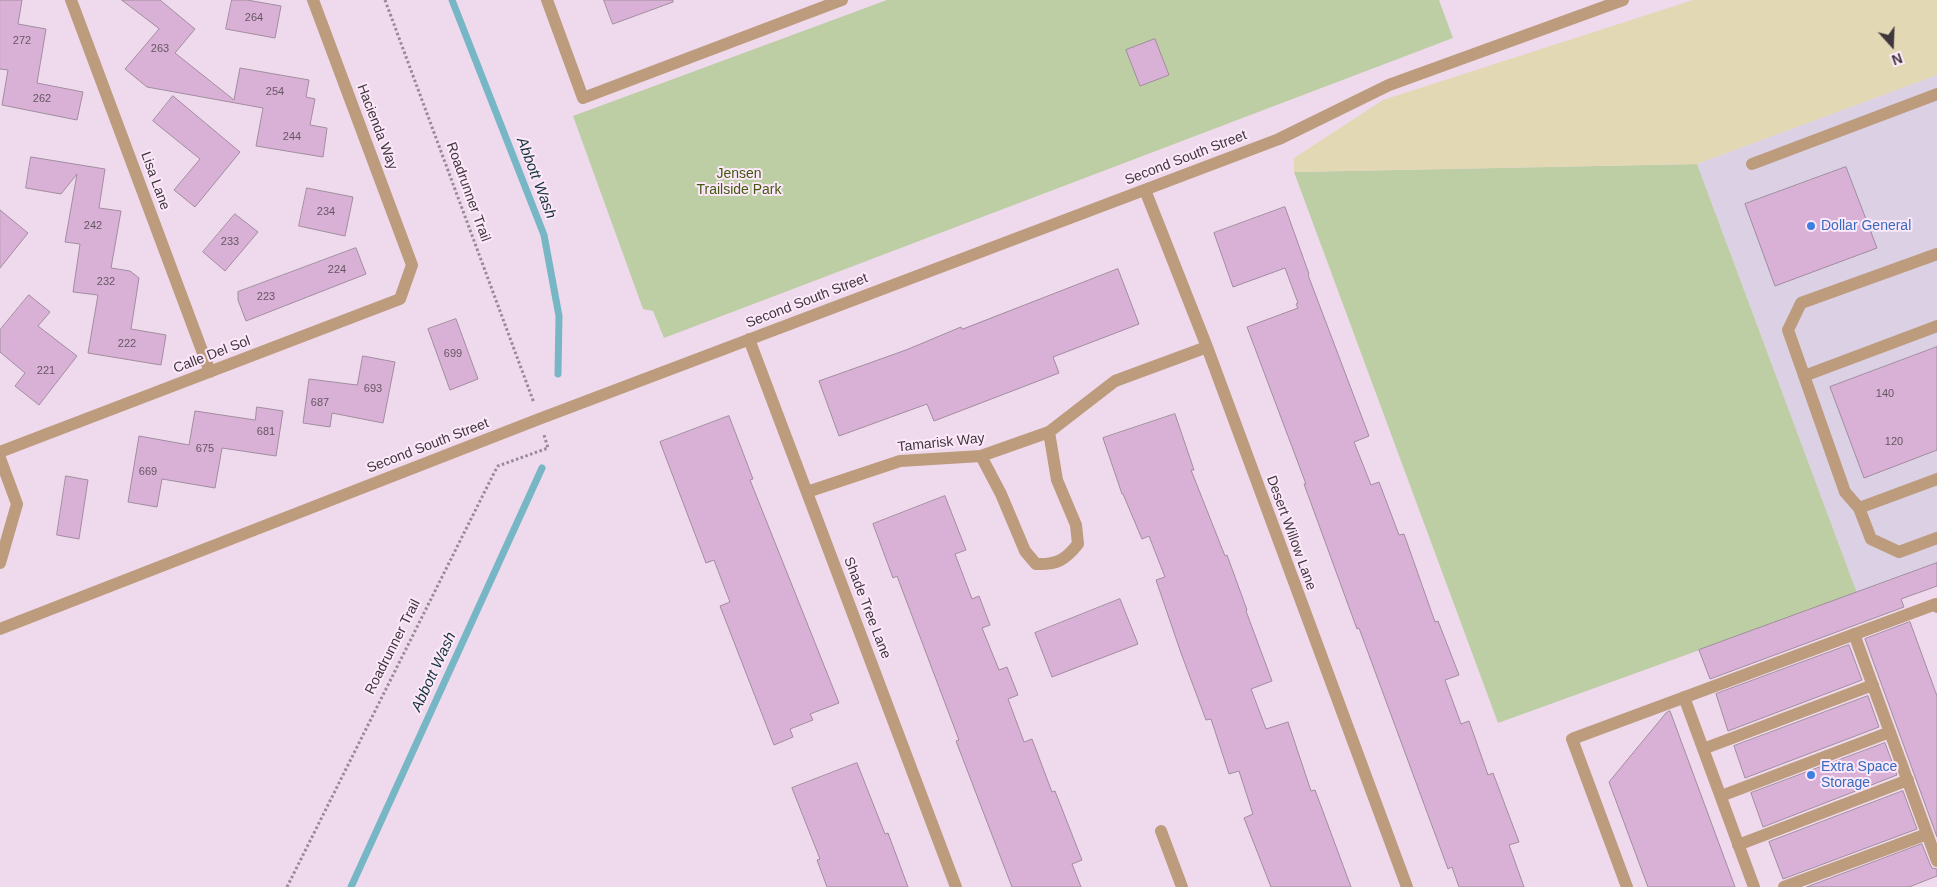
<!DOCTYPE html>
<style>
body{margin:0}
#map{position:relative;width:1937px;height:887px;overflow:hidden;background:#efdaed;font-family:Arial,sans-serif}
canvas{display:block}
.north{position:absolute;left:1867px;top:20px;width:50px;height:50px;-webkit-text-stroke:4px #fde8fa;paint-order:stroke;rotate:160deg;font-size:14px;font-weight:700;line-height:20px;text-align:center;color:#3f373e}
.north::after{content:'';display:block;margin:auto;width:18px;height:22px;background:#3f373e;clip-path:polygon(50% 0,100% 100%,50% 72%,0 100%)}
</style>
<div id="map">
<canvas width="1937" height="887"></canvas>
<div class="north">N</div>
</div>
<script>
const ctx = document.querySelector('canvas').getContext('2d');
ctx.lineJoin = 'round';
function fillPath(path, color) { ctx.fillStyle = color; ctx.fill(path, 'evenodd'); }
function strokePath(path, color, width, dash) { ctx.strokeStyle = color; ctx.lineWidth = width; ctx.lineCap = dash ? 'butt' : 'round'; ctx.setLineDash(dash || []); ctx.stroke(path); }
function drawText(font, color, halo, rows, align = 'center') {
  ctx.font = font + ' Arial,sans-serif'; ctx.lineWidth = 4; ctx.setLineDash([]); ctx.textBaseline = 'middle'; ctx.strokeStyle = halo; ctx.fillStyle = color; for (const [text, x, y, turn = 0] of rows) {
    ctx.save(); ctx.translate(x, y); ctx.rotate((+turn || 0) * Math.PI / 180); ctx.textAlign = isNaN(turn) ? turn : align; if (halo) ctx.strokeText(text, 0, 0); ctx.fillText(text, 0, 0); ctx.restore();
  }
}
const commercial = new Path2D(`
 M 1937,75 L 1937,563 L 1857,593 L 1697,164 Z`);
const green = new Path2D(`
 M 887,0 L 1439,0 L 1453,38 L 664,338 L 653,311 L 643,309 L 573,116 Z
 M 1697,164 L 1857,593 L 1498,723 L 1294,172 Z`);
const sand = new Path2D(`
 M 1693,0 L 1937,0 L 1937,75 L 1697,164 L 1294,172 L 1294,158 L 1383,100 Z`);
const stream = new Path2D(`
 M 452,0 L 544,235 L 559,316 L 558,374
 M 351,887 L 542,468`);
const building = new Path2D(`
 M 0,0 L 22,0 L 18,24 L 46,29 L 37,83 L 83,92 L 77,120 L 2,105 L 8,70 L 0,69 Z
 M 122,0 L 160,0 L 195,29 L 175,53 L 234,100 L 240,68 L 309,80 L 306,97 L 315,99 L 310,125 L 327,128 L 323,157 L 256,146 L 263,108 L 147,87 L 125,69 L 159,29 Z
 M 232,0 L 247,0 L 281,6 L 275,38 L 226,29 Z
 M 604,0 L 673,0 L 673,2 L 613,24 Z
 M 1155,39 L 1169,75 L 1140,86 L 1126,50 Z
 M 173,96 L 240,152 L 195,207 L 174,190 L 200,159 L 153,121 Z
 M 31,157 L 105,169 L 99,208 L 121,211 L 111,268 L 130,271 L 139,278 L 131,329 L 166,335 L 161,365 L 88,353 L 98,295 L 73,292 L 80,244 L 65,242 L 77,174 L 61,194 L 26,188 Z
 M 1846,167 L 1877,248 L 1775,286 L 1745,204 Z
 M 307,188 L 353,197 L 345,236 L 299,226 Z
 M 1285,207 L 1309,274 L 1308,275 L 1369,436 L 1354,442 L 1371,485 L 1379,482 L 1399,535 L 1404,534 L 1435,622 L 1438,621 L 1459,675 L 1445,680 L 1461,724 L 1469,721 L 1488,775 L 1493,773 L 1519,842 L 1509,845 L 1524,887 L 1459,887 L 1452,867 L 1448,869 L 1359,628 L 1357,629 L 1304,484 L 1306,484 L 1247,327 L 1298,308 L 1296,304 L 1298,303 L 1285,268 L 1233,287 L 1214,233 Z
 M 0,210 L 28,233 L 0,268 Z
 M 235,214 L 258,232 L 225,271 L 203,252 Z
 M 356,248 L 366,274 L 246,321 L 238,300 L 238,292 Z
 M 1118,269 L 1139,324 L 1053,357 L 1059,373 L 934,421 L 927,404 L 839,436 L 819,381 L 906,350 L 961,327 L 962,329 Z
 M 29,295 L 50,312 L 38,326 L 77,356 L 39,405 L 15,386 L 25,373 L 0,352 L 0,330 Z
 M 456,319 L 478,379 L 450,390 L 428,329 Z
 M 1937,347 L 1937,450 L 1864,478 L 1830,387 Z
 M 363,356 L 395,362 L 383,423 L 332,413 L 330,427 L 303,423 L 309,379 L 357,385 Z
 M 257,407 L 283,411 L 276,456 L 222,448 L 215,488 L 162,479 L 157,507 L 128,502 L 139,436 L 189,445 L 195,411 L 255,420 Z
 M 1175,414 L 1194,470 L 1191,470 L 1225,556 L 1227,555 L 1247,610 L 1246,611 L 1272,681 L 1251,689 L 1266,729 L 1288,722 L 1311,791 L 1315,790 L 1351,887 L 1271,887 L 1244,818 L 1253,814 L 1239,771 L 1229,774 L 1211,719 L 1206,720 L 1181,653 L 1156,580 L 1165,577 L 1149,536 L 1142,539 L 1123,494 L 1122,494 L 1103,438 Z
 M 729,416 L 753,479 L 750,480 L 839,703 L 810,714 L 813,720 L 790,729 L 793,737 L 774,745 L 720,606 L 730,602 L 714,560 L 706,563 L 660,442 Z
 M 66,476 L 88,480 L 79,539 L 57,535 Z
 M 945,496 L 966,550 L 955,554 L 972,599 L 979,596 L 990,625 L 982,628 L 999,670 L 1007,667 L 1018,695 L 1008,699 L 1024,742 L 1032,739 L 1052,792 L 1055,791 L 1082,860 L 1072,864 L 1081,887 L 1012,887 L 956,741 L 959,740 L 897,576 L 893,578 L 873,524 Z
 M 1937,563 L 1937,586 L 1901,599 L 1904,607 L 1710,679 L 1699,650 Z
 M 1120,599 L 1138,644 L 1052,677 L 1035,633 Z
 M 1910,622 L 1937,696 L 1937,837 L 1865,639 Z
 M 1849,645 L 1862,680 L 1728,731 L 1716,694 Z
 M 1868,696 L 1879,727 L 1745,778 L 1734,746 Z
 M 1670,711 L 1735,887 L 1648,887 L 1609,782 L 1666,713 Z
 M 1885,743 L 1897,775 L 1763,827 L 1751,793 Z
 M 857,763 L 885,834 L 888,833 L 908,887 L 827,887 L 817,860 L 820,859 L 792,788 Z
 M 1903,791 L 1917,829 L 1783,879 L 1769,842 Z
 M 1922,844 L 1930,864 L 1932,868 L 1937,869 L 1937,876 L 1909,887 L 1807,887 Z`);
const path = new Path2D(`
 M 385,0 L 534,403
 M 287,887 L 495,471 L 498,466 L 548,448 L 544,435`);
const minor = new Path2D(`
 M 71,0 L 210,372
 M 547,0 L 583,98 L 842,0
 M 1752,164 L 1937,94
 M 1145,190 L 1207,347 L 1407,887
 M 1937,254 L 1801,303 L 1788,330 L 1845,492 L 1859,508 L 1871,539 L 1899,552 L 1937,538
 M 749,339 L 956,887
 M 1804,376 L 1937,326
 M 0,452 L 400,299 L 412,265 L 313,0
 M 981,456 L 1001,494 L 1025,551 L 1036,564 C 1057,565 1065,560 1078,544 L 1076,525 L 1057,480 L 1049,432
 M 0,458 L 17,504 L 0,563
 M 807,492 L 900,461 L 981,456 L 1049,432 L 1115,381 L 1207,347
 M 1859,508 L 1937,479
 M 0,629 L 539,419 L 1279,139 L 1389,85 L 1623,0
 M 1854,634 L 1937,861
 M 1684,697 L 1754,887
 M 1703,749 L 1873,685
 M 1721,796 L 1890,732
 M 1161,831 L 1182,887
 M 1738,845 L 1908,780
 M 1627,887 L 1572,739 L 1936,604 L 1937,607
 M 1784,887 L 1927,834`);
const markers = [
 [1811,226,5,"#3f7fe0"],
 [1811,775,5,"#3f7fe0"]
];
const numberNames = [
 ["264",254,18],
 ["272",22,41],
 ["263",160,49],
 ["254",275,92],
 ["262",42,99],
 ["244",292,137],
 ["234",326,212],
 ["242",93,226],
 ["233",230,242],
 ["224",337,270],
 ["232",106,282],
 ["223",266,297],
 ["222",127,344],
 ["699",453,354],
 ["221",46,371],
 ["693",373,389],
 ["140",1885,394],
 ["687",320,403],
 ["681",266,432],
 ["120",1894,442],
 ["675",205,449],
 ["669",148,472]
];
const streetNames = [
 ["Hacienda Way",377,127,69],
 ["Second South Street",1186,158,-21],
 ["Lisa Lane",155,181,70],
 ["Roadrunner Trail",468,192,70],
 ["Second South Street",807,301,-21],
 ["Calle Del Sol",212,355,-21],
 ["Tamarisk Way",941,443,-6],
 ["Second South Street",428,446,-21],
 ["Desert Willow Lane",1291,533,70],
 ["Shade Tree Lane",867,608,69],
 ["Roadrunner Trail",393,647,-63]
];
const parkNames = [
 ["Jensen",739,174],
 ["Trailside Park",739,190]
];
const shopNames = [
 ["Dollar General",1821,226],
 ["Extra Space",1821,767],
 ["Storage",1821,783]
];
const waterNames = [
 ["Abbott Wash",536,178,69],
 ["Abbott Wash",434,672,-65]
];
fillPath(commercial, '#dbd0e4');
fillPath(green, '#bdcea4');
fillPath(sand, '#e2d8b4');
strokePath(stream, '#77b7c5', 7);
fillPath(building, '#dab1d6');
strokePath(building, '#a08d9e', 1);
strokePath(path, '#988996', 3, [2.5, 2.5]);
strokePath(minor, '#bd9b7d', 12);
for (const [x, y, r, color] of markers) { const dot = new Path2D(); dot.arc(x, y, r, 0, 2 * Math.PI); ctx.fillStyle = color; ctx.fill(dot); strokePath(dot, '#fde8fa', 2); }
drawText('11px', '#665664', null, numberNames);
drawText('14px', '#3f373e', '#fde8fa', streetNames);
drawText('14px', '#435912', '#fde8fa', parkNames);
drawText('14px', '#366cbe', '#fde8fa', shopNames, 'left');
drawText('italic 15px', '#14343b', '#fde8fa', waterNames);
</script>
